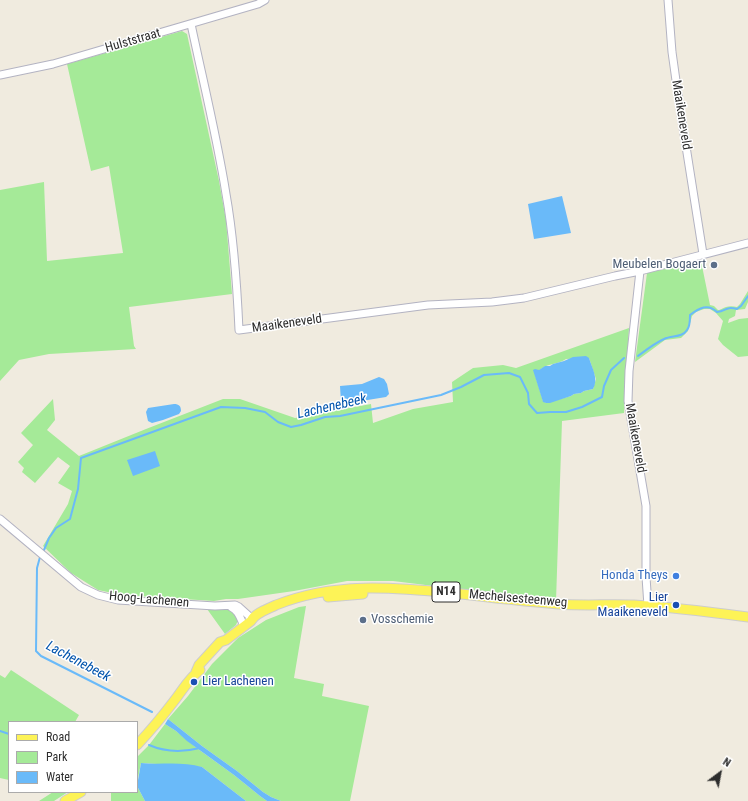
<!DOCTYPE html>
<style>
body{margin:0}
#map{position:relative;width:748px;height:801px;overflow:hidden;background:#f0ebdf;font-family:"Roboto Condensed",sans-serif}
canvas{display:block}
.legend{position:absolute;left:8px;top:721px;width:130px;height:72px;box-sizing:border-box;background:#fff;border:1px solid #ababab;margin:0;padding:5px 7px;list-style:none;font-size:12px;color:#2d2d2d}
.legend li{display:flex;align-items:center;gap:8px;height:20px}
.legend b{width:20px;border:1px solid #ababab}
.north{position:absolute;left:700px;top:753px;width:40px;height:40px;-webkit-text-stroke:3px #fff;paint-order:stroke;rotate:32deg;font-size:11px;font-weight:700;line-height:16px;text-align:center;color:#2d2d2d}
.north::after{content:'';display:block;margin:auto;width:14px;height:18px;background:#2d2d2d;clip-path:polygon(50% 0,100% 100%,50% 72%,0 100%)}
</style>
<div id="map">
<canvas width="748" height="801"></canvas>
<ul class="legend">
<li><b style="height:5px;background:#fdf357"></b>Road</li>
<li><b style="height:11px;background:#a5ea98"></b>Park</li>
<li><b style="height:11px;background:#6abaf9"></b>Water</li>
</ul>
<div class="north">N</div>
</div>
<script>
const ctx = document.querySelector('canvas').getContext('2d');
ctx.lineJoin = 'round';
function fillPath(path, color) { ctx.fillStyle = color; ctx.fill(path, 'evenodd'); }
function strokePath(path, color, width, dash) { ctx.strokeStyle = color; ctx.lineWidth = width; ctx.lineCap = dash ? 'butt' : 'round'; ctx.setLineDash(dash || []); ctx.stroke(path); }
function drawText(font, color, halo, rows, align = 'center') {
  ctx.font = font + ' "Roboto Condensed",sans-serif'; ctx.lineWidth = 3; ctx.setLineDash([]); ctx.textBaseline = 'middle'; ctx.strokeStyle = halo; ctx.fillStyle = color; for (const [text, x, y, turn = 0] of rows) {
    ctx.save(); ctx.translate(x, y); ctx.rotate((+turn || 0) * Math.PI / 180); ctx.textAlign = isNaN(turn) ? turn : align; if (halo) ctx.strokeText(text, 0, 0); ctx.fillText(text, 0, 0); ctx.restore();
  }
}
const green = new Path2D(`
 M 182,31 L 187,34 L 219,181 L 226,220 L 232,294 L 129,307 L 134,346 L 136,349 L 49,354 L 19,360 L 0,381 L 0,190 L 44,182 L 47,261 L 123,253 L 109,166 L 91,171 L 67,64 Z
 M 701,261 L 710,305 L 714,306 L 718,310 C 721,310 722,308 726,307 C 729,306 733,306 737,307 L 740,304 L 748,291 L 748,302 L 745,309 L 736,310 L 735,316 L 729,319 L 728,323 L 739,319 L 748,318 L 748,356 L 738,357 L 723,345 L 718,339 L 723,321 L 716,313 L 710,309 L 704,309 L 696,312 L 692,316 L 688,331 L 681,338 L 665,340 L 635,362 L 647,273 Z
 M 629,328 L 624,413 L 562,421 L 556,601 L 393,581 L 347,581 L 294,591 L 238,599 L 226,599 L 214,601 L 122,595 L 98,590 L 71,573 L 43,546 L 68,504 L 72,491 L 58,483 L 70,466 L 58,457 L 35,483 L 22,472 L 24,468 L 18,462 L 33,445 L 21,433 L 53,399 L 55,420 L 47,430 L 79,456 L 146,429 L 223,399 L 240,399 L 295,418 L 371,404 L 373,423 L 413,409 L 453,402 L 452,382 L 473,368 L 503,365 L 516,368 ZM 589,358 L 596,379 L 593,389 L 584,391 L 581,393 L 574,394 L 571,396 L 546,403 L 543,401 L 535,375 C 545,362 555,366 566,359 Z
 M 306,606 L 294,678 L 324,684 L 322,696 L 369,706 L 350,801 L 281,801 L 271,797 L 263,792 L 237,771 L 202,746 L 168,719 L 188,696 L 212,664 L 238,638 L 266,620 L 299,607 Z
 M 213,607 L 229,608 L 234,610 L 238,620 L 236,625 L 225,634 L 207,609 Z
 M 11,670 L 79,715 L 75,722 L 9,722 L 9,780 L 0,778 L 0,675 L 5,678 Z
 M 165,724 L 176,731 L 198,749 L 234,775 L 260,796 L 267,801 L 246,801 L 202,767 L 141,763 L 137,783 L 137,757 L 149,745 Z
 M 137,786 L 145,801 L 111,801 L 111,792 L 137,792 Z
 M 53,792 L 68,792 L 54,801 L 39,801 Z`);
const water = new Path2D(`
 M 562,196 L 571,233 L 534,239 L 528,204 Z
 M 586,356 L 589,358 C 592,368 599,379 593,389 L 584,391 L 581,393 L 574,394 L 571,396 L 550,403 L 546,403 L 543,402 L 533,370 L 535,369 L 539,370 L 545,366 L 550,366 L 553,364 L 564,361 L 573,357 Z
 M 379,377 L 384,379 L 387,384 L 389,394 L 386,397 L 343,404 L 341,402 L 340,386 L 362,384 Z
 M 174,404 C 179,404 181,406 181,411 L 179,414 L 163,420 L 152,423 L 148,421 L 146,412 L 148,408 Z
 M 155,451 L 160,466 L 133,476 L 127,460 Z
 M 168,719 L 202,746 L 237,771 L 263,792 L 271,797 L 281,801 L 267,801 L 260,796 L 234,775 L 187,741 L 176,731 L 165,724 Z
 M 141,763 C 160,765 183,761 202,767 L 246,801 L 145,801 L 137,786 Z`);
const stream = new Path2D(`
 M 638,356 C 646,350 655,343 664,339 C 672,335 682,338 687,330 C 690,327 690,319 690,315 C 699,308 708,303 717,312 C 727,311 725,306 737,309 L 741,306 L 748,296
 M 44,550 L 49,538 L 56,528 L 70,519 L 78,489 L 81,458 L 221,407 L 245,408 L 265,412 L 278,422 L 291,427 L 301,425 L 325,417 L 340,416 L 441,395 L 461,387 L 484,375 L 509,373 L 520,377 L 528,393 L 529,404 L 537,413 L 550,412 L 566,412 L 582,407 L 602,397 L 604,386 L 611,370 L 624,358
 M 40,557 L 37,568 L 36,651 L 41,656 L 152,712
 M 0,731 L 9,734
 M 149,745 C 165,752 184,752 200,748`);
const minor = new Path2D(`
 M 668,0 L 672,52 L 679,102 L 703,254
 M 191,24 C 203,81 217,137 226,194 C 234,239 237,285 239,330 L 428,305 L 492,302 L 524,298 L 615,276 L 640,271 L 748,243
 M 0,75 L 53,64 L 258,4 L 265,0
 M 640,271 L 629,371 L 628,401 L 646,506 L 646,577 L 648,606
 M 0,519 L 81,587 L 98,595 L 118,600 L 215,606 L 235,605 L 239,607 L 249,616 L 251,621
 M 231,607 C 239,611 240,618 244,626`);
const major = new Path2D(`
 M 328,597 L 363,594
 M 196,672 L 199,665 L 220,642 L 226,640 L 251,621 C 255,613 268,609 276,605 C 334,582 392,587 452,593 C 487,597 523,601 558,604 C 583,606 608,604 634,605 C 672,607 710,612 748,617
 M 137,745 C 150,731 162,717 174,701 C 182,691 189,678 200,670
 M 65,801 L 81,792`);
const markers = [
 [714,265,4,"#5c6f8a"],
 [676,576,4,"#3f7fe0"],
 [676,605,4,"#1a4fb4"],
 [363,620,4,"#5c6f8a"],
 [194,682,4,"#1a4fb4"]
];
const shields = [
 [446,592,28]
];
const shieldNames = [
 ["N14",446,592]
];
const streetNames = [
 ["Hulststraat",133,41,-16],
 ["Maaikeneveld",681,115,81],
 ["Maaikeneveld",287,324,-8],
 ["Maaikeneveld",635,438,80],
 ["Mechelsesteenweg",518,599,5],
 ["Hoog-Lachenen",149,600,5]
];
const serviceNames = [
 ["Meubelen Bogaert",706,265],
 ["Vosschemie",371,620,"left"]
];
const shopNames = [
 ["Honda Theys",668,576]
];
const transitNames = [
 ["Lier",668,598],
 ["Maaikeneveld",668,613],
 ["Lier Lachenen",202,682,"left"]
];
const waterNames = [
 ["Lachenebeek",332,407,-13],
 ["Lachenebeek",78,662,28]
];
fillPath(green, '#a5ea98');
fillPath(water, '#6abaf9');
strokePath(stream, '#6abaf9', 2);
strokePath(minor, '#b3b3c2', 9);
strokePath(major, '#cdcdcd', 11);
strokePath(minor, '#fff', 7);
strokePath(major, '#fdf357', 9);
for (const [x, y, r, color] of markers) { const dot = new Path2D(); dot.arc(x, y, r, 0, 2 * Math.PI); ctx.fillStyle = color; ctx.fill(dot); strokePath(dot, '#fff', 1.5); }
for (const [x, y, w] of shields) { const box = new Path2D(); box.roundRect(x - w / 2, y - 10, w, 20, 3); ctx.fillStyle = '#fff'; ctx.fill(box); strokePath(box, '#2d2d2d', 1); }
drawText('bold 12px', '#2d2d2d', null, shieldNames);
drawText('13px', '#2d2d2d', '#fff', streetNames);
drawText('13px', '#4e5e75', '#fff', serviceNames, 'right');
drawText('13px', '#366cbe', '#fff', shopNames, 'right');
drawText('13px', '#164399', '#fff', transitNames, 'right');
drawText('italic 14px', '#0254ad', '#fff', waterNames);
</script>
